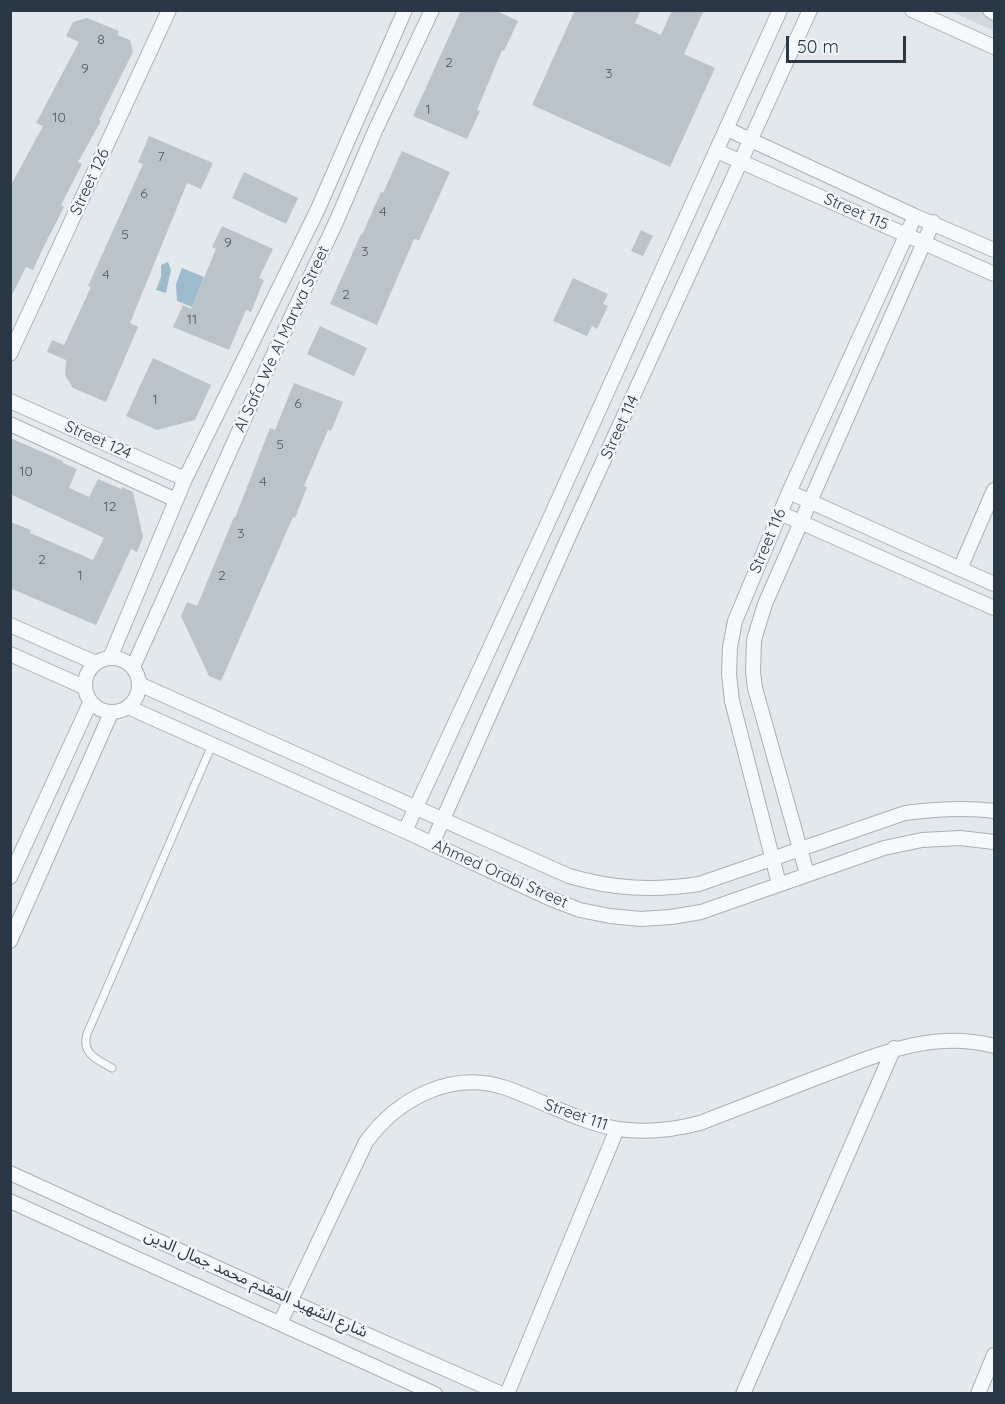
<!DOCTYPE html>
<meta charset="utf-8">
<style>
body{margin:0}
#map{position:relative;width:1005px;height:1404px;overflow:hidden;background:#e3e8ec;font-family:Quicksand,sans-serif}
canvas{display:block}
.frame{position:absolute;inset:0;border:12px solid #2a3845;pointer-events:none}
.scale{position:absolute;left:786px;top:36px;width:120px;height:27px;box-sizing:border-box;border:3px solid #2a3845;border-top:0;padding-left:8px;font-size:18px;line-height:21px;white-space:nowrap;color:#2a3845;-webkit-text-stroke:4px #f3f6f9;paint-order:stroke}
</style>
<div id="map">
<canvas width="1005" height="1404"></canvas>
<div class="frame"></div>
<div class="scale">50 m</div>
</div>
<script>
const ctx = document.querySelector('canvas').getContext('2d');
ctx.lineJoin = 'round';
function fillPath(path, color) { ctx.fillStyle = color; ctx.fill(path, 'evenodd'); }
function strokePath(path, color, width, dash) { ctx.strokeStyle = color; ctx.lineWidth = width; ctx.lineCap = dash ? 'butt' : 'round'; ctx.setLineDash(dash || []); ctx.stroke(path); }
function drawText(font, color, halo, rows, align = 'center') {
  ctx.font = font + ' Quicksand,"Noto Sans Arabic",sans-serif'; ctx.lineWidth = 5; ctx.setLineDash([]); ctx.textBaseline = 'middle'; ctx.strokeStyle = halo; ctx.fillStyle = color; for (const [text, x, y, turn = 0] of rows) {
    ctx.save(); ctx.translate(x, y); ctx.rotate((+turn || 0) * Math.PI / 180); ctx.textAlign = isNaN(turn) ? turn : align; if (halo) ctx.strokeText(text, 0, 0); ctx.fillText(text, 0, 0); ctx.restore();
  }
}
const built = new Path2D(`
 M 950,11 L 994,11 L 994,31 Z`);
const water = new Path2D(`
 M 168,262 L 171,270 L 166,293 L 156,290 L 161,277 L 161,265 Z
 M 182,268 L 204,277 L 192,307 L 177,301 L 176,284 Z`);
const building = new Path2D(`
 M 461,10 L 495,10 L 518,21 L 504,51 L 502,50 L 477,110 L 480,111 L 467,139 L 413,116 Z
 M 575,10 L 641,10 L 635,23 L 661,35 L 672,10 L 704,10 L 684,54 L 715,68 L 670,167 L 532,105 Z
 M 87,18 L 119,31 L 117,35 L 130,40 L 133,52 L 99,120 L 101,121 L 78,162 L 82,164 L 61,205 L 64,207 L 44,246 L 33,270 L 26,267 L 10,299 L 10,187 L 43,126 L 36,123 L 79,42 L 66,36 L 73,22 Z
 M 149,136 L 213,163 L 201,189 L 187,183 L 130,323 L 138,327 L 106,402 L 73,388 L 65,375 L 66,360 L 47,352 L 52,340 L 64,345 L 91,287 L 88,286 L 143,164 L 138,162 Z
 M 402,151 L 450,172 L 419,240 L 414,239 L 377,325 L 330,304 L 361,234 L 362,235 L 381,192 L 383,193 Z
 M 244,172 L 298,198 L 286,224 L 232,198 Z
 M 222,226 L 273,249 L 259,278 L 264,280 L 251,312 L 246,310 L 229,350 L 173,327 L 183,305 L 191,309 L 216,249 L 212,247 Z
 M 641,230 L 653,236 L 643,256 L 631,251 Z
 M 573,278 L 608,294 L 603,304 L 608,306 L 597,329 L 592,326 L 587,336 L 553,321 Z
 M 320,326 L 367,348 L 354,376 L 307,354 Z
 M 153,358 L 211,385 L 195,420 L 157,430 L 126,416 Z
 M 294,383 L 343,402 L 331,431 L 328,430 L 304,486 L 307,487 L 295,518 L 293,517 L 221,681 L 209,676 L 181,616 L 187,602 L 197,606 L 234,517 L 235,518 L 270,428 L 275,430 Z
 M 10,438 L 63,461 L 63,463 L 77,469 L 69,488 L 89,497 L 98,479 L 121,489 L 122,487 L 133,492 L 143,537 L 137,552 L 131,549 L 96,625 L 10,588 L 10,522 L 31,530 L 30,533 L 93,560 L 104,538 L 10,494 Z`);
const service = new Path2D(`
 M 112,1068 C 98,1060 81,1054 87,1034 L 212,745`);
const minor = new Path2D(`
 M 912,10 L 994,47
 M 990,10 L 994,13
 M 727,129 L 915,216 L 994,250
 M 717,151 L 994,274
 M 10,354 L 169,10
 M 10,401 L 185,479
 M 10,424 L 176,500
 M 789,492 L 994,584
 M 780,513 L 994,608
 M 960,569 L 994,490
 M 10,625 L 96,663
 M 10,654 L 84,687
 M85 685a27 27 0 1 1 54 0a27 27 0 1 1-54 0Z
 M 110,658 L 185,479 L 317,211 L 405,10
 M 133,667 L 270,362 L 337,220 L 375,131 L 432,10
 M 139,684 L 569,876 C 613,889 653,891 699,884 L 905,813 C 936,809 964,807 994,811
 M 128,707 L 405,831 L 551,899 L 580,910 L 610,916 L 641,919 L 671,917 L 701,912 L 884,848 L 922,840 L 960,838 L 994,842
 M 405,831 L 545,529 L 780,10
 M 432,844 L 568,538 L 810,10
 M 807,874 L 755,688 L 753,672 L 754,640 L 765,604 L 933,222
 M 10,877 L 90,703
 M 779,884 L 732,701 L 729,674 L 730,647 L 735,621 L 789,492 L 915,216
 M 10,941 L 111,713
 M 10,1173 L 290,1301 L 502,1394
 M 10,1201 L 435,1394
 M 280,1323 L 366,1142 C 398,1098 452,1070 506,1088 C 543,1101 579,1122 618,1129 C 646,1133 673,1130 700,1123 C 739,1108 778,1093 816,1078 C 875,1056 931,1029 994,1046
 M 507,1394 L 617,1129
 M 743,1394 L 894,1048
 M 978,1394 L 994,1355`);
const numberNames = [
 ["8",101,40],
 ["2",449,63],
 ["9",85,69],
 ["3",609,74],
 ["1",428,110],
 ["10",59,118],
 ["7",161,157],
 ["6",144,194],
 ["4",383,212],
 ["5",125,235],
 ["9",228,243],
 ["3",365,252],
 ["4",106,275],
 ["2",346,295],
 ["11",192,320],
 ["1",155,400],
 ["6",298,404],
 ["5",280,445],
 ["10",26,472],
 ["4",263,482],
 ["12",110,507],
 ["3",241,534],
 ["2",42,560],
 ["1",80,576],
 ["2",222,576]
];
const streetNames = [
 ["Street 126",90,182,-65],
 ["Street 115",856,212,24],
 ["Al Safa We Al Marwa Street",282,339,-65],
 ["Street 114",620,427,-65],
 ["Street 124",98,440,24],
 ["Street 116",768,541,-67],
 ["Ahmed Orabi Street",500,874,24],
 ["Street 111",576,1115,19],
 ["شارع الشهيد المقدم محمد جمال الدين",256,1284,24]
];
fillPath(built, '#d1d7de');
fillPath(water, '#9cbccd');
fillPath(building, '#bac2ca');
strokePath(service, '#a8b0b7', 9);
strokePath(minor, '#a8b0b7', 16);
strokePath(service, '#f6f8fa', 7);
strokePath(minor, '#f6f8fa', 14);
drawText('14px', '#4e5a66', null, numberNames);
drawText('16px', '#2a3845', '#f3f6f9', streetNames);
</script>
